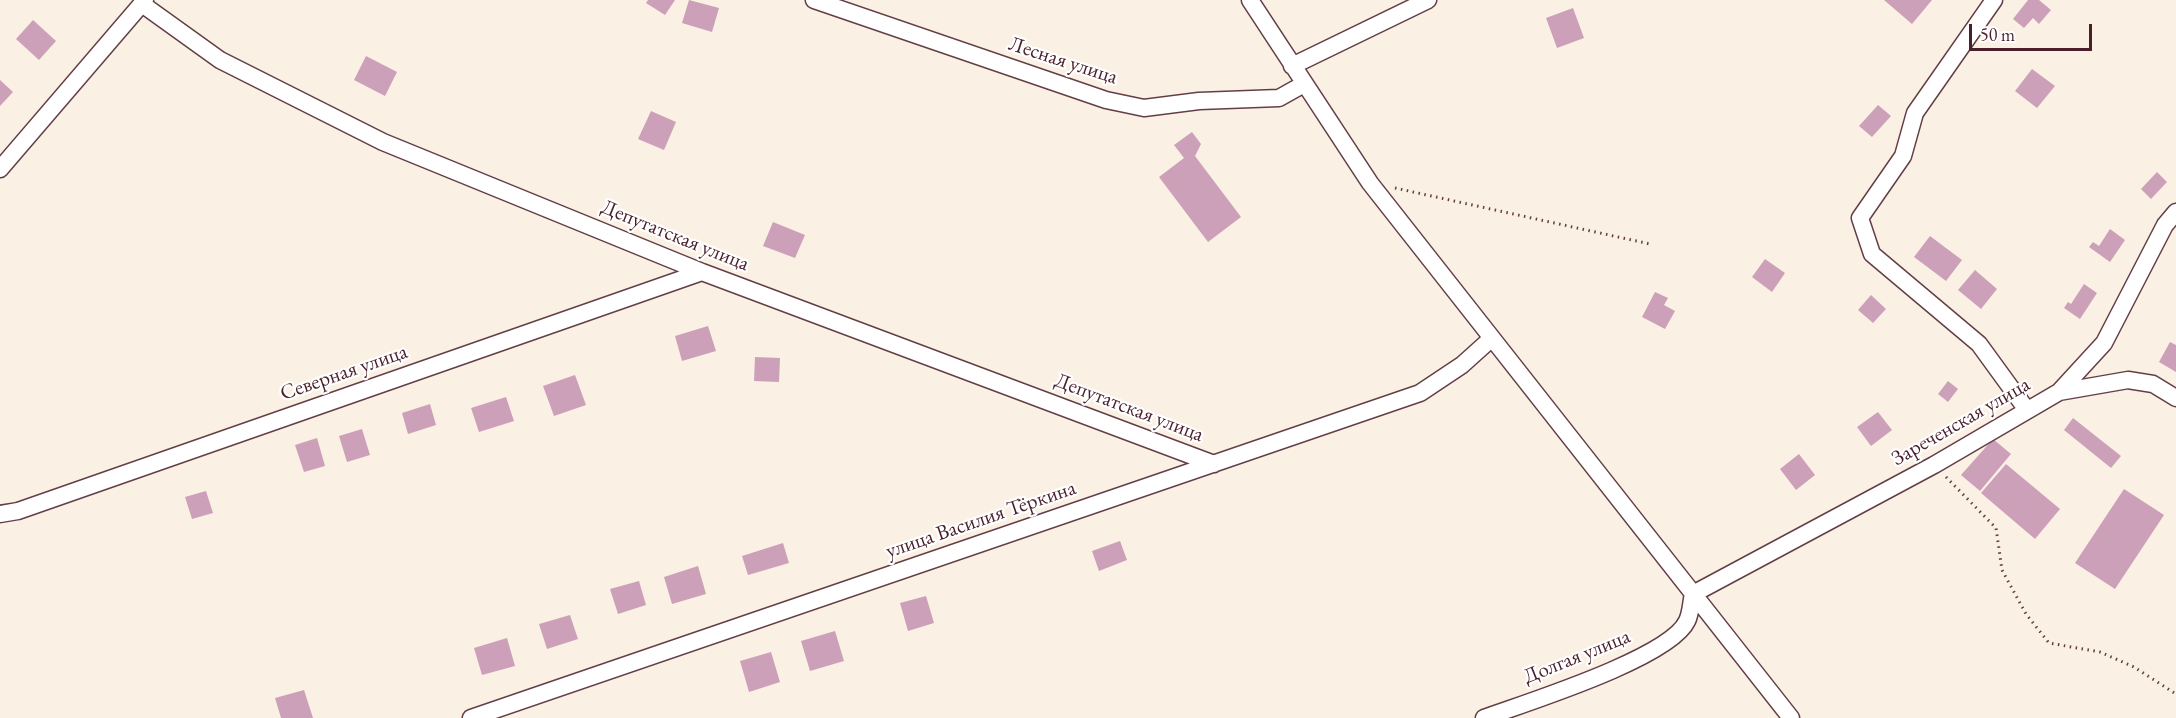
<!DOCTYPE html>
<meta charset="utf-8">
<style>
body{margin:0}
#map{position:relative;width:2176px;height:718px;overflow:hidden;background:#faf0e3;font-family:"EB Garamond",serif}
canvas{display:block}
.scale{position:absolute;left:1969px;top:24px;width:123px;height:27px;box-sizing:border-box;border:3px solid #4a1f2b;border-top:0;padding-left:8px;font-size:18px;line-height:21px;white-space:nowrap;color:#4a1f2b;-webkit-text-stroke:4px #fff;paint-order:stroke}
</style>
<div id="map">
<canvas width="2176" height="718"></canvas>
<div class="scale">50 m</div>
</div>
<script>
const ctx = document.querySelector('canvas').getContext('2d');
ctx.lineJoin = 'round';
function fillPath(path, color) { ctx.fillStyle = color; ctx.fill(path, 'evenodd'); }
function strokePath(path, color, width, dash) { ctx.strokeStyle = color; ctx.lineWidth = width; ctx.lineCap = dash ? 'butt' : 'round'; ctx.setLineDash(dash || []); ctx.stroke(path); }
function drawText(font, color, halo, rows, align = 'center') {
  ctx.font = font + ' "EB Garamond",serif'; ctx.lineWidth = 4.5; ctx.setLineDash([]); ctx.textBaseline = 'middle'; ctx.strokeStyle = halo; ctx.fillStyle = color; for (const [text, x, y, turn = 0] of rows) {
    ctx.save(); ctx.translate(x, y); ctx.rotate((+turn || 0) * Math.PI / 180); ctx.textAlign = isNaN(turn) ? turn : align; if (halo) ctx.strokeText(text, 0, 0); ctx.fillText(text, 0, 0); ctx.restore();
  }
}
const building = new Path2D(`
 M 648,0 L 675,0 L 665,15 L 646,3 Z
 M 689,0 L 719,8 L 712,32 L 682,23 Z
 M 1884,0 L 1932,0 L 1912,24 Z
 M 2028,0 L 2039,0 L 2051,10 L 2039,24 L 2033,18 L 2024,28 L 2013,19 Z
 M 1573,8 L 1584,38 L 1557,48 L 1546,18 Z
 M 33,20 L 56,41 L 39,60 L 16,39 Z
 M 366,56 L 397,72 L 385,96 L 354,80 Z
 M 2032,69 L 2055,86 L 2037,108 L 2015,91 Z
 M 0,80 L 13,92 L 0,106 Z
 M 1878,105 L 1891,116 L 1872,137 L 1859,126 Z
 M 651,111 L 676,122 L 664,150 L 638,139 Z
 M 1192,132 L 1201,144 L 1195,156 L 1241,217 L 1208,242 L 1159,177 L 1184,158 L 1174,145 Z
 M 2157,172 L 2167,182 L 2151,199 L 2141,189 Z
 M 773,222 L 805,235 L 795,258 L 763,246 Z
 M 2110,229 L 2125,240 L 2110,262 L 2089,247 L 2093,242 L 2099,246 Z
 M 1930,236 L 1962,260 L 1946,281 L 1914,257 Z
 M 1765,259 L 1785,273 L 1772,292 L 1752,277 Z
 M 1975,270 L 1997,289 L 1981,309 L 1958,290 Z
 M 2084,284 L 2097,293 L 2080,319 L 2064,308 L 2068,302 L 2071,304 Z
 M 1655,292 L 1668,298 L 1664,305 L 1675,311 L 1665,329 L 1642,317 Z
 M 1871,295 L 1886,309 L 1873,323 L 1858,310 Z
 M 708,326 L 716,351 L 682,361 L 675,336 Z
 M 2170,342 L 2176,345 L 2176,372 L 2159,362 Z
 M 755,357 L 780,358 L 779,382 L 754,381 Z
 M 575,375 L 586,405 L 554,416 L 543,386 Z
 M 1948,381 L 1958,389 L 1948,402 L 1938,394 Z
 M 506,397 L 514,421 L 479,432 L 471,408 Z
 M 430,404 L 436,425 L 408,434 L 402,413 Z
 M 1878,412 L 1892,430 L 1871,446 L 1857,427 Z
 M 2073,418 L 2121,456 L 2111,468 L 2064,430 Z
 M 362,429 L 370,455 L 347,462 L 339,436 Z
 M 317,438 L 325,466 L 304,472 L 295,445 Z
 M 1993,439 L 2011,454 L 1980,491 L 1961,475 Z
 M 1799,454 L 1815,475 L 1796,490 L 1780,469 Z
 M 2006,464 L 2060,509 L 2035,539 L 1981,493 Z
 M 2124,489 L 2164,515 L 2115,589 L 2075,563 Z
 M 206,491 L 213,513 L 192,519 L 185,497 Z
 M 1120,541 L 1127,560 L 1099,571 L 1092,551 Z
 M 783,543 L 789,563 L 748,575 L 742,556 Z
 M 698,566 L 706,594 L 672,604 L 664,577 Z
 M 639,581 L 646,605 L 618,614 L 610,589 Z
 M 926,596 L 934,623 L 908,631 L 900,603 Z
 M 570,615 L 578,639 L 547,649 L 539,624 Z
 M 835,631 L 844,661 L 810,671 L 801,641 Z
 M 507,638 L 515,666 L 482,675 L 474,648 Z
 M 771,652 L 780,682 L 749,692 L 740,661 Z
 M 304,690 L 313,718 L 281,718 L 275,698 Z`);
const path = new Path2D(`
 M 1395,188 L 1650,244
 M 1946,477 L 1996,528 L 2002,570 L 2026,614 L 2049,643 L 2100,652 L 2134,667 L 2176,694`);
const minor = new Path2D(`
 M 814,0 L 1106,100 L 1144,108 L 1199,101 L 1279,98 L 1304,84
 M 1250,0 L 1370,183 L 1791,718
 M 1994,0 L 1915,113 L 1903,156 L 1860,218 L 1872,254 L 1979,344 L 2027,410
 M 142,4 L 220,60 L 383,142 L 702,272 L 1214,464
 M 1292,66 L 1428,0
 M 0,169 L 145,0
 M 2059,392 L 2128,380 L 2153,384 L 2176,398
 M 0,514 L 18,511 L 702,272
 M 471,718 L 1420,393 L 1462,365 L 1492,338
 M 1484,718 C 1525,703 1670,658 1687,621 C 1691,613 1691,602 1693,594 L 1934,465 L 2059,392 L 2104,343 L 2165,225 L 2176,212`);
const streetNames = [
 ["Лесная улица",1063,61,18],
 ["Депутатская улица",675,236,22],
 ["Северная улица",344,373,-19],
 ["Депутатская улица",1129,408,21],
 ["Зареченская улица",1961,422,-30],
 ["улица Василия Тёркина",981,520,-19],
 ["Долгая улица",1577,657,-22]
];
fillPath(building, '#cda0ba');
strokePath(minor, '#643e47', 19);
strokePath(path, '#643e47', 3, [1.5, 4.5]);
strokePath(minor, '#fff', 16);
drawText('21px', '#4a1f2b', '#fff', streetNames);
</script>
